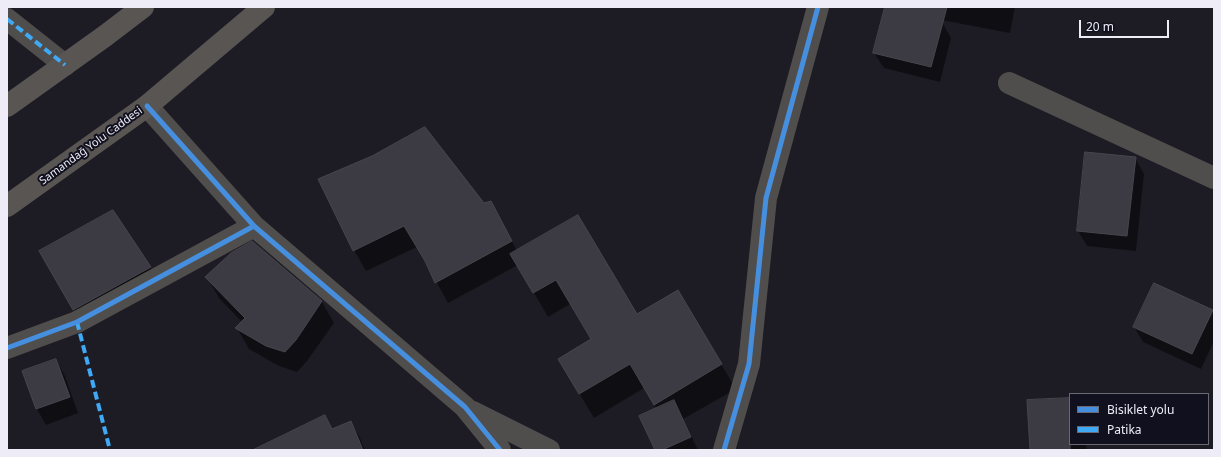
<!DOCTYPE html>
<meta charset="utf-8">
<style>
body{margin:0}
#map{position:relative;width:1221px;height:457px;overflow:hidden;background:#1d1c24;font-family:"Noto Sans",sans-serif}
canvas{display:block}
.frame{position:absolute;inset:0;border:8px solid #edecf7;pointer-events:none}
.legend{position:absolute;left:1069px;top:393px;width:140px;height:52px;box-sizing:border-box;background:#11101e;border:1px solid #696875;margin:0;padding:5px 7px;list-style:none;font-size:12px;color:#edecf7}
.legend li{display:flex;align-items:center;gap:8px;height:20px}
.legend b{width:20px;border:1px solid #696875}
.scale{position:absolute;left:1079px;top:20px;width:90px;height:18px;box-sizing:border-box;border:2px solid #edecf7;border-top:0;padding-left:5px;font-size:12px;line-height:14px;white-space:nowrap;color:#edecf7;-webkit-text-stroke:3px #11101e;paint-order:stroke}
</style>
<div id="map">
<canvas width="1221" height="457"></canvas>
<div class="frame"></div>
<ul class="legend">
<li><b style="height:5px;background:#468fdf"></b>Bisiklet yolu</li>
<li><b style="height:5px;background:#3fa9f5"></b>Patika</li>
</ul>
<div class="scale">20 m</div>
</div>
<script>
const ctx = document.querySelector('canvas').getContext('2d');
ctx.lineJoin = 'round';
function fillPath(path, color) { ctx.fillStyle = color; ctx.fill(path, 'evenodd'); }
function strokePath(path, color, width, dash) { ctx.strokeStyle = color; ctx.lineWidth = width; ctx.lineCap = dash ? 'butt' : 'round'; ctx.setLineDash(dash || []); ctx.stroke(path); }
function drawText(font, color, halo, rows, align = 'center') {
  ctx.font = font + ' "Noto Sans",sans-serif'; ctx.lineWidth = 4; ctx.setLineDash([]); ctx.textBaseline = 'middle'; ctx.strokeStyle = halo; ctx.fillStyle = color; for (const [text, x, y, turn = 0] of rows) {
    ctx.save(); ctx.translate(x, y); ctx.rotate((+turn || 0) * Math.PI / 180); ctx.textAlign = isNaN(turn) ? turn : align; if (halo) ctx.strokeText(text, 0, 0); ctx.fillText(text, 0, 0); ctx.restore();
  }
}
const shadow = new Path2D(`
 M 929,7 L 1015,7 L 1010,33 L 936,19 Z
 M 942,22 L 951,38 L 940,82 L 884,68 L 874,53 Z
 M 1135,158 L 1144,174 L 1136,251 L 1087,246 L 1078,231 Z
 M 319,179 L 484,204 L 502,223 L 517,251 L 636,315 L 677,291 L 736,389 L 683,419 L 698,450 L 656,450 L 657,409 L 644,388 L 594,418 L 573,383 L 592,340 L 570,304 L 548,317 L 518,265 L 448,303 L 417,247 L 366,271 L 354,250 Z
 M 252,242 L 322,302 L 334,323 L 307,361 L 297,372 L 279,366 L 249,349 L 237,328 L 242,322 L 219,298 L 207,277 Z
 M 41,252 L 150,267 L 162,288 L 86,330 Z
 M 1212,310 L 1214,314 L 1214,341 L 1201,369 L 1143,342 L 1134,327 Z
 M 56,360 L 65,376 L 78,413 L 46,425 L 37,409 L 23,372 Z
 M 1070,399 L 1070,444 L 1086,444 L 1087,450 L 1031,450 Z
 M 351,422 L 360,438 L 365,450 L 279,450 Z`);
const building = new Path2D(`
 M 885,7 L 947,7 L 931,67 L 873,53 Z
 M 425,127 L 484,203 L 491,201 L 512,241 L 435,283 L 425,261 L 404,226 L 353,251 L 318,179 L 372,156 Z
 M 1085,152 L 1136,157 L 1127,236 L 1077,231 Z
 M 113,210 L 151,267 L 73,310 L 39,251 Z
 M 578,215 L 637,314 L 678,290 L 722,364 L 654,405 L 630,364 L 579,394 L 558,359 L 591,339 L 556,280 L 533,293 L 510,254 Z
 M 252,241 L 322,301 L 296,340 L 285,352 L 266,346 L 235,328 L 245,318 L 205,277 L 231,253 Z
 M 1154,283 L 1213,310 L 1192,354 L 1133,327 Z
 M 56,359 L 70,397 L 36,409 L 22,371 Z
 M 1070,398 L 1070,450 L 1030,450 L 1027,400 Z
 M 674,400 L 691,437 L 662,450 L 655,450 L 639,416 Z
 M 325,415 L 332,429 L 351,421 L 363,450 L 253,450 Z`);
const minor = new Path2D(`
 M 7,19 L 65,65
 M 1009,83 L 1214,178
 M 147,106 L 254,226 L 465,407 L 500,450
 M 7,348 L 77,322 L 254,226
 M 473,412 L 549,450
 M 724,450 L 749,364 L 766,198 L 818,7`);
const highway = new Path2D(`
 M 7,106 L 105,36 L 143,7
 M 7,206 L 147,106 L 264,7`);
const quiet = new Path2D(`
 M 7,19 L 65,65
 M 77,322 L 110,450`);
const cycleway = new Path2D(`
 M 147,106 L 254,226 L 465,407 L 500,450
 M 7,348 L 77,322 L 254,226
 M 724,450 L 749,364 L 766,198 L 818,7`);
const streetNames = [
 ["Samandağ Yolu Caddesi",91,146,-36]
];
fillPath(shadow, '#0007');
fillPath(building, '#3c3b44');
strokePath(building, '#46464c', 1);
strokePath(minor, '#504e4c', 22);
strokePath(highway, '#585552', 22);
strokePath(quiet, '#3fa9f5', 4, [8, 4]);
strokePath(cycleway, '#468fdf', 5);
drawText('11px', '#edecf7', '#11101e', streetNames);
</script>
